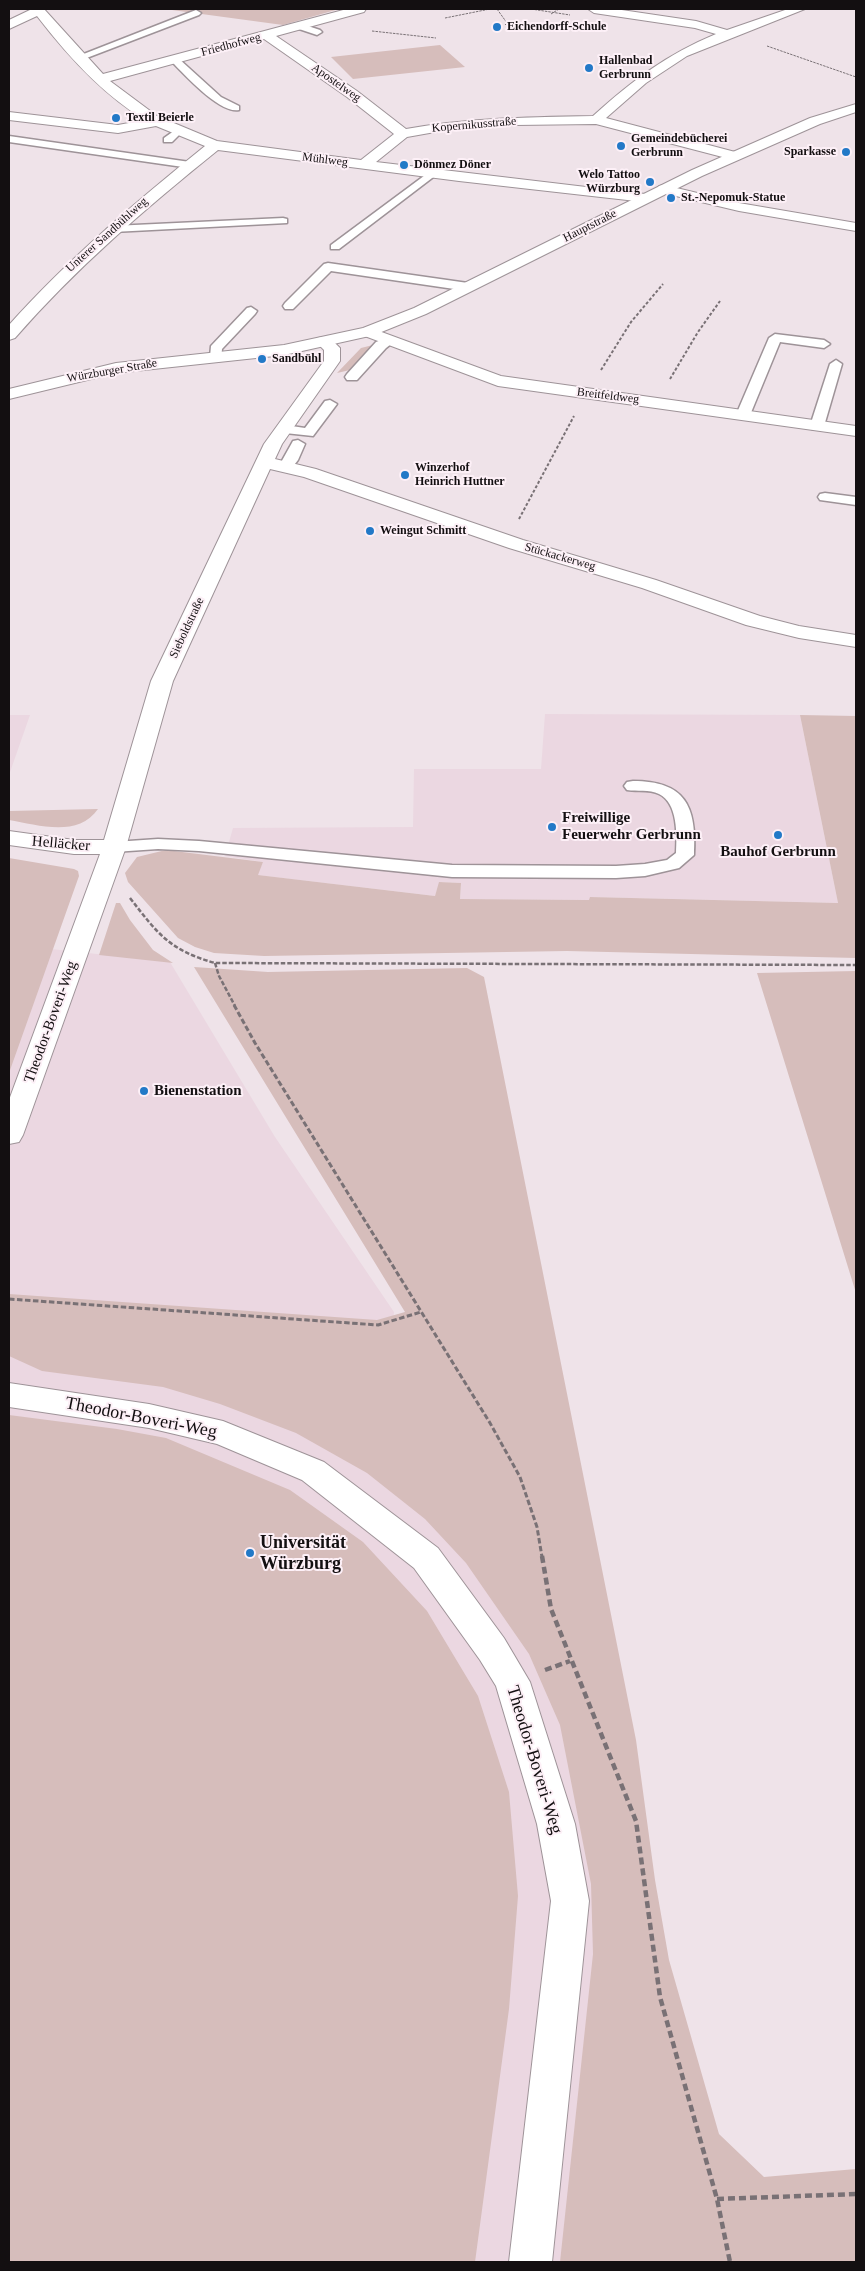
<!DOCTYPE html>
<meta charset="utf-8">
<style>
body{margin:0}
#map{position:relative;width:865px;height:2271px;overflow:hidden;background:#efe3e9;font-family:Georgia,serif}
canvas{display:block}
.frame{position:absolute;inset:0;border:10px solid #130f11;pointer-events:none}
</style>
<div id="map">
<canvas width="865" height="2271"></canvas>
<div class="frame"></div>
</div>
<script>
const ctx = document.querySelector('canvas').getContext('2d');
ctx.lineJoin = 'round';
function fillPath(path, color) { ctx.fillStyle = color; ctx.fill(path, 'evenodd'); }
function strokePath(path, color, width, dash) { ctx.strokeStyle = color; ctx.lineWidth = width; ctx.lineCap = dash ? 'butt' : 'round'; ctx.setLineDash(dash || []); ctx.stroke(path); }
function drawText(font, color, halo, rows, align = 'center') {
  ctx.font = font + ' Georgia,serif'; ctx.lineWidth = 4; ctx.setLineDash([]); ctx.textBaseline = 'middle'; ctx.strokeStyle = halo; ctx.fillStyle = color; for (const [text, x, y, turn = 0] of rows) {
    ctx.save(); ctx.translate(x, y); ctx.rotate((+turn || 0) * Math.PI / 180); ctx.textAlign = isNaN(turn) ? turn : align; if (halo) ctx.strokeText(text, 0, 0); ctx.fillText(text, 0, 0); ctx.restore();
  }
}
const built = new Path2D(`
 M 545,714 L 800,715 L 838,903 L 590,897 L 590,900 L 460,899 L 461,883 L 440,882 L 435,896 L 257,875 L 263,862 L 225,856 L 233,828 L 413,827 L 414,769 L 541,769 Z
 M 9,715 L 30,715 L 9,775 Z
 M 9,862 L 42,948 L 170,962 L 275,1137 L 394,1312 L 383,1433 L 523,1586 L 716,2262 L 9,2262 Z`);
const green = new Path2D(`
 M 175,9 L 339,9 L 283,25 L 172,10 Z
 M 440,45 L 465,67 L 353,79 L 331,57 Z
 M 373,345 L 350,370 L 337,373 L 361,348 Z
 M 800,715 L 856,716 L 856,958 L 567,951 L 264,956 L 214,953 L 195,947 L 178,938 L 128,882 L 125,873 L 137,857 L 166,850 L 263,862 L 258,875 L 435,896 L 439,882 L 461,883 L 460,899 L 589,900 L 590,897 L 838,903 Z
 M 98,809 C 78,838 38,825 9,820 L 9,811 Z
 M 9,858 L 74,869 L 78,871 L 79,876 L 9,1073 Z
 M 116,903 L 120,903 L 130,920 L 153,950 L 173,963 L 99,955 Z
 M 194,967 L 268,972 L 467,968 L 484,977 L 636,1740 L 655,1880 L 669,1960 L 719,2134 L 764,2177 L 856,2169 L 856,2262 L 560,2262 L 593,1954 L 591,1884 L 560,1725 L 529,1654 L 466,1563 L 425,1519 L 367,1473 L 296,1433 L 220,1404 L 163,1387 L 42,1371 L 9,1356 L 9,1294 L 377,1320 L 405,1312 Z
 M 856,971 L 856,1293 L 757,973 Z
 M 9,1415 L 117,1429 L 166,1438 L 290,1490 L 363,1542 L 427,1611 L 478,1696 L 509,1792 L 518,1896 L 509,2009 L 475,2262 L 9,2262 Z`);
const pathFar4 = new Path2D(`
 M 497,9 L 507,23 L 505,25
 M 531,9 L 570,15
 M 551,14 L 559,9
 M 445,18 L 490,9
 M 372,31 L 436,38
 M 767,46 L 856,77
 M 614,59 L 630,59`);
const pathFar3 = new Path2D(`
 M 601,370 L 631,322 L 663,284
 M 670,379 L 698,332 L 720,301
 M 519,519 L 574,416`);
const pathFar2 = new Path2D(`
 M 130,898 C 158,934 169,950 215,963 L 856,965
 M 215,963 L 219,976 L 235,1006`);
const pathFar1 = new Path2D(`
 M 234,1005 L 255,1043 L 490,1423 L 520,1477 L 537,1527 L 542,1557
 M 9,1299 L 378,1325 L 421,1312`);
const path = new Path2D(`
 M 542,1556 L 551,1609 L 636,1821 L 660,1997 L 717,2199 L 730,2262
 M 545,1670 L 570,1661
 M 717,2199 L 856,2194`);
const lane = new Path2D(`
 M 196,10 L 201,13 L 199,15 L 84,59 L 76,57 Z
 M 299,23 L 320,30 L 322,32 L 317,35 L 296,28 L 294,26 Z
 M 172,58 L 178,58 L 221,97 L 239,106 L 239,110 C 220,114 185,75 172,62 Z
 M 178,128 L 183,131 L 172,142 L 164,142 L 164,138 Z
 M 9,136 L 190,162 L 195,165 L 190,168 L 9,142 Z
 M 432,170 L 436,171 L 436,175 L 339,249 L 331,249 L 331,245 Z
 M 283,218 L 287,219 L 287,223 L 113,232 L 107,229 L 113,226 Z
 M 328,263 L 468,283 L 474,287 L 468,291 L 331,271 L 293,309 L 285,309 L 283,306 L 285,303 L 324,264 Z
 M 251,307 L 257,311 L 255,314 L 222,349 L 221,360 L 211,360 L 210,357 L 211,346 L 247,308 Z
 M 775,334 L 824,340 L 830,344 L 824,348 L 780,342 L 750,415 L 743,419 L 738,418 L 736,415 L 769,338 Z
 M 389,337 L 394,338 L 395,341 L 386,348 L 357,380 L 347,380 L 345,377 L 347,374 L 376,342 Z
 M 836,360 L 842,364 L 824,426 L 822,429 L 812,429 L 810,426 L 830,364 Z
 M 330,400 L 337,404 L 313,436 L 285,433 L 278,429 L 285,425 L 305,428 L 325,401 Z
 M 298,440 L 305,444 L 298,460 L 291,469 L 281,469 L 279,466 L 293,441 Z
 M 825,493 L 856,497 L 856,505 L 820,500 L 818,497 L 820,494 Z
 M 633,781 C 685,781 697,806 694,855 L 679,868 L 645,876 L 616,878 L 452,877 L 199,851 L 158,849 L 114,852 L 108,851 L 105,847 L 108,843 L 114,842 L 158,839 L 199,841 L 452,865 L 616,866 L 645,864 L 667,860 L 676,853 C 677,835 678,803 659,794 C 649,789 637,792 627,790 L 624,786 L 627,782 Z`);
const street = new Path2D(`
 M 32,9 L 44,9 L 103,74 L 347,9 L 366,9 L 364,12 L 276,36 L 357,91 L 406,129 C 468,118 529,117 593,116 C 633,80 666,55 716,34 L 695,28 L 594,13 L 588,9 L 615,9 L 696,21 L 727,30 L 788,9 L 805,9 L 687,56 L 646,83 L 606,118 L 739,153 L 741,156 L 739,159 L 734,160 L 596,124 L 515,125 L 452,129 L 407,137 L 376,162 L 645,194 L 652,198 L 650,201 L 645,202 L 459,181 L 218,150 C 146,208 76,268 15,338 L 9,340 L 9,325 C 68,259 136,202 205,146 L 156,126 L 118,133 L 9,120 L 9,112 L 118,125 L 145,120 C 102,94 67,55 37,16 L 9,29 L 9,20 ZM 264,39 L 347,97 L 394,134 L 361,160 L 217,141 L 157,116 L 110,81 Z
 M 664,185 L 739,203 L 856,223 L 856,231 L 739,211 L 659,192 L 657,189 L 659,186 Z
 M 368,327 L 501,376 L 856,426 L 856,436 L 498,386 L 362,335 L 360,332 L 362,329 Z
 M 324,337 L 330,338 L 340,348 L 340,361 L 282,444 L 275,459 L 316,469 L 523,540 L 656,580 L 760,616 L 799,626 L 856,635 L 856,647 L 799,638 L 746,625 L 642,588 L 509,548 L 304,477 L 270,469 L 173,681 L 126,847 L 23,1135 L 19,1142 L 9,1144 L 9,1100 L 100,854 L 74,854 L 9,845 L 9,831 L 74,840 L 104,840 L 151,681 L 264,444 L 324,361 L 324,350 L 316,342 L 318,338 Z
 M 9,1383 L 149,1404 L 223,1421 L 324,1462 L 438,1548 L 504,1638 L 530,1682 L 575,1824 L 589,1901 L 552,2262 L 509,2262 L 551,1901 L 537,1824 L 496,1686 L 480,1660 L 414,1568 L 302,1480 L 217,1444 L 149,1428 L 9,1407 Z`);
const secondary = new Path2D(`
 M 856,104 L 856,112 L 820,124 L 702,176 L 426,314 L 374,335 L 284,355 L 116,373 L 9,399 L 9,389 L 116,363 L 284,345 L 363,328 L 414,308 L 692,170 L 810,118 Z`);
const markers = [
 [497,27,5,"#2279c7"],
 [589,68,5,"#2279c7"],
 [116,118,5,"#2279c7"],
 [621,146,5,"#2279c7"],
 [846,152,5,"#2279c7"],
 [404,165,5,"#2279c7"],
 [650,182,5,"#2279c7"],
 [671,198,5,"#2279c7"],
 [262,359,5,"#2279c7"],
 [405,475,5,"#2279c7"],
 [370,531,5,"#2279c7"],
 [552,827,5,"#2279c7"],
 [778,835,5,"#2279c7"],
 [144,1091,5,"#2279c7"],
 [250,1553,5,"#2279c7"]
];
const farPoinames = [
 ["Eichendorff-Schule",507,27],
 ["Hallenbad",599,61],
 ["Gerbrunn",599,75],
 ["Textil Beierle",126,118],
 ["Gemeindebücherei",631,139],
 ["Gerbrunn",631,153],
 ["Sparkasse",836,152,"right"],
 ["Dönmez Döner",414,165],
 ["Welo Tattoo",640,175,"right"],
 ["Würzburg",640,189,"right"],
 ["St.-Nepomuk-Statue",681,198],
 ["Sandbühl",272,359],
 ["Winzerhof",415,468],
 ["Heinrich Huttner",415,482],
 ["Weingut Schmitt",380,531]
];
const farStreetnames = [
 ["Friedhofweg",231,45,-15],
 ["Apostelweg",336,83,35],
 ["Kopernikusstraße",474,125,-5],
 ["Mühlweg",325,160,7],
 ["Hauptstraße",590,226,-27],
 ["Unterer Sandbühlweg",107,235,-42],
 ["Würzburger Straße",112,371,-10],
 ["Breitfeldweg",608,396,7],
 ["Stückackerweg",560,557,16],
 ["Sieboldstraße",187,628,-65]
];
const poiNames = [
 ["Freiwillige",562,818],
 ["Feuerwehr Gerbrunn",562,835],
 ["Bauhof Gerbrunn",778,852,"center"],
 ["Bienenstation",154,1091]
];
const streetNames = [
 ["Helläcker",61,844,5],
 ["Theodor-Boveri-Weg",51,1022,-70]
];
const nearStreetnames = [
 ["Theodor-Boveri-Weg",141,1418,11],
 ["Theodor-Boveri-Weg",534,1760,73]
];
const nearPoinames = [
 ["Universität",260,1543],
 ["Würzburg",260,1564]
];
fillPath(built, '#ebd7e1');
fillPath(green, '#d6bdbb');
strokePath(lane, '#9e9398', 3);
strokePath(street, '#9e9398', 2);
strokePath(secondary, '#9e9398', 2);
strokePath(pathFar4, '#797175', 1, [2.5, 1]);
strokePath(pathFar3, '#797175', 2, [3, 2]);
strokePath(pathFar2, '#797175', 2.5, [4.5, 2]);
strokePath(pathFar1, '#797175', 3, [5.5, 2.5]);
strokePath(path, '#797175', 4.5, [7, 4]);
fillPath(lane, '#fff');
fillPath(street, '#fff');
fillPath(secondary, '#fff');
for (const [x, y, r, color] of markers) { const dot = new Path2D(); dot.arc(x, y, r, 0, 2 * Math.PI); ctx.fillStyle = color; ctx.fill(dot); strokePath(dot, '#fdf0f7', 2); }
drawText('bold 12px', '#130f11', '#fdf0f7', farPoinames, 'left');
drawText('12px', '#130f11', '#fdf0f7', farStreetnames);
drawText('bold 15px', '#130f11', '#fdf0f7', poiNames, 'left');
drawText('15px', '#130f11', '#fdf0f7', streetNames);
drawText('18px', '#130f11', '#fdf0f7', nearStreetnames);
drawText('bold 18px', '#130f11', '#fdf0f7', nearPoinames, 'left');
</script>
